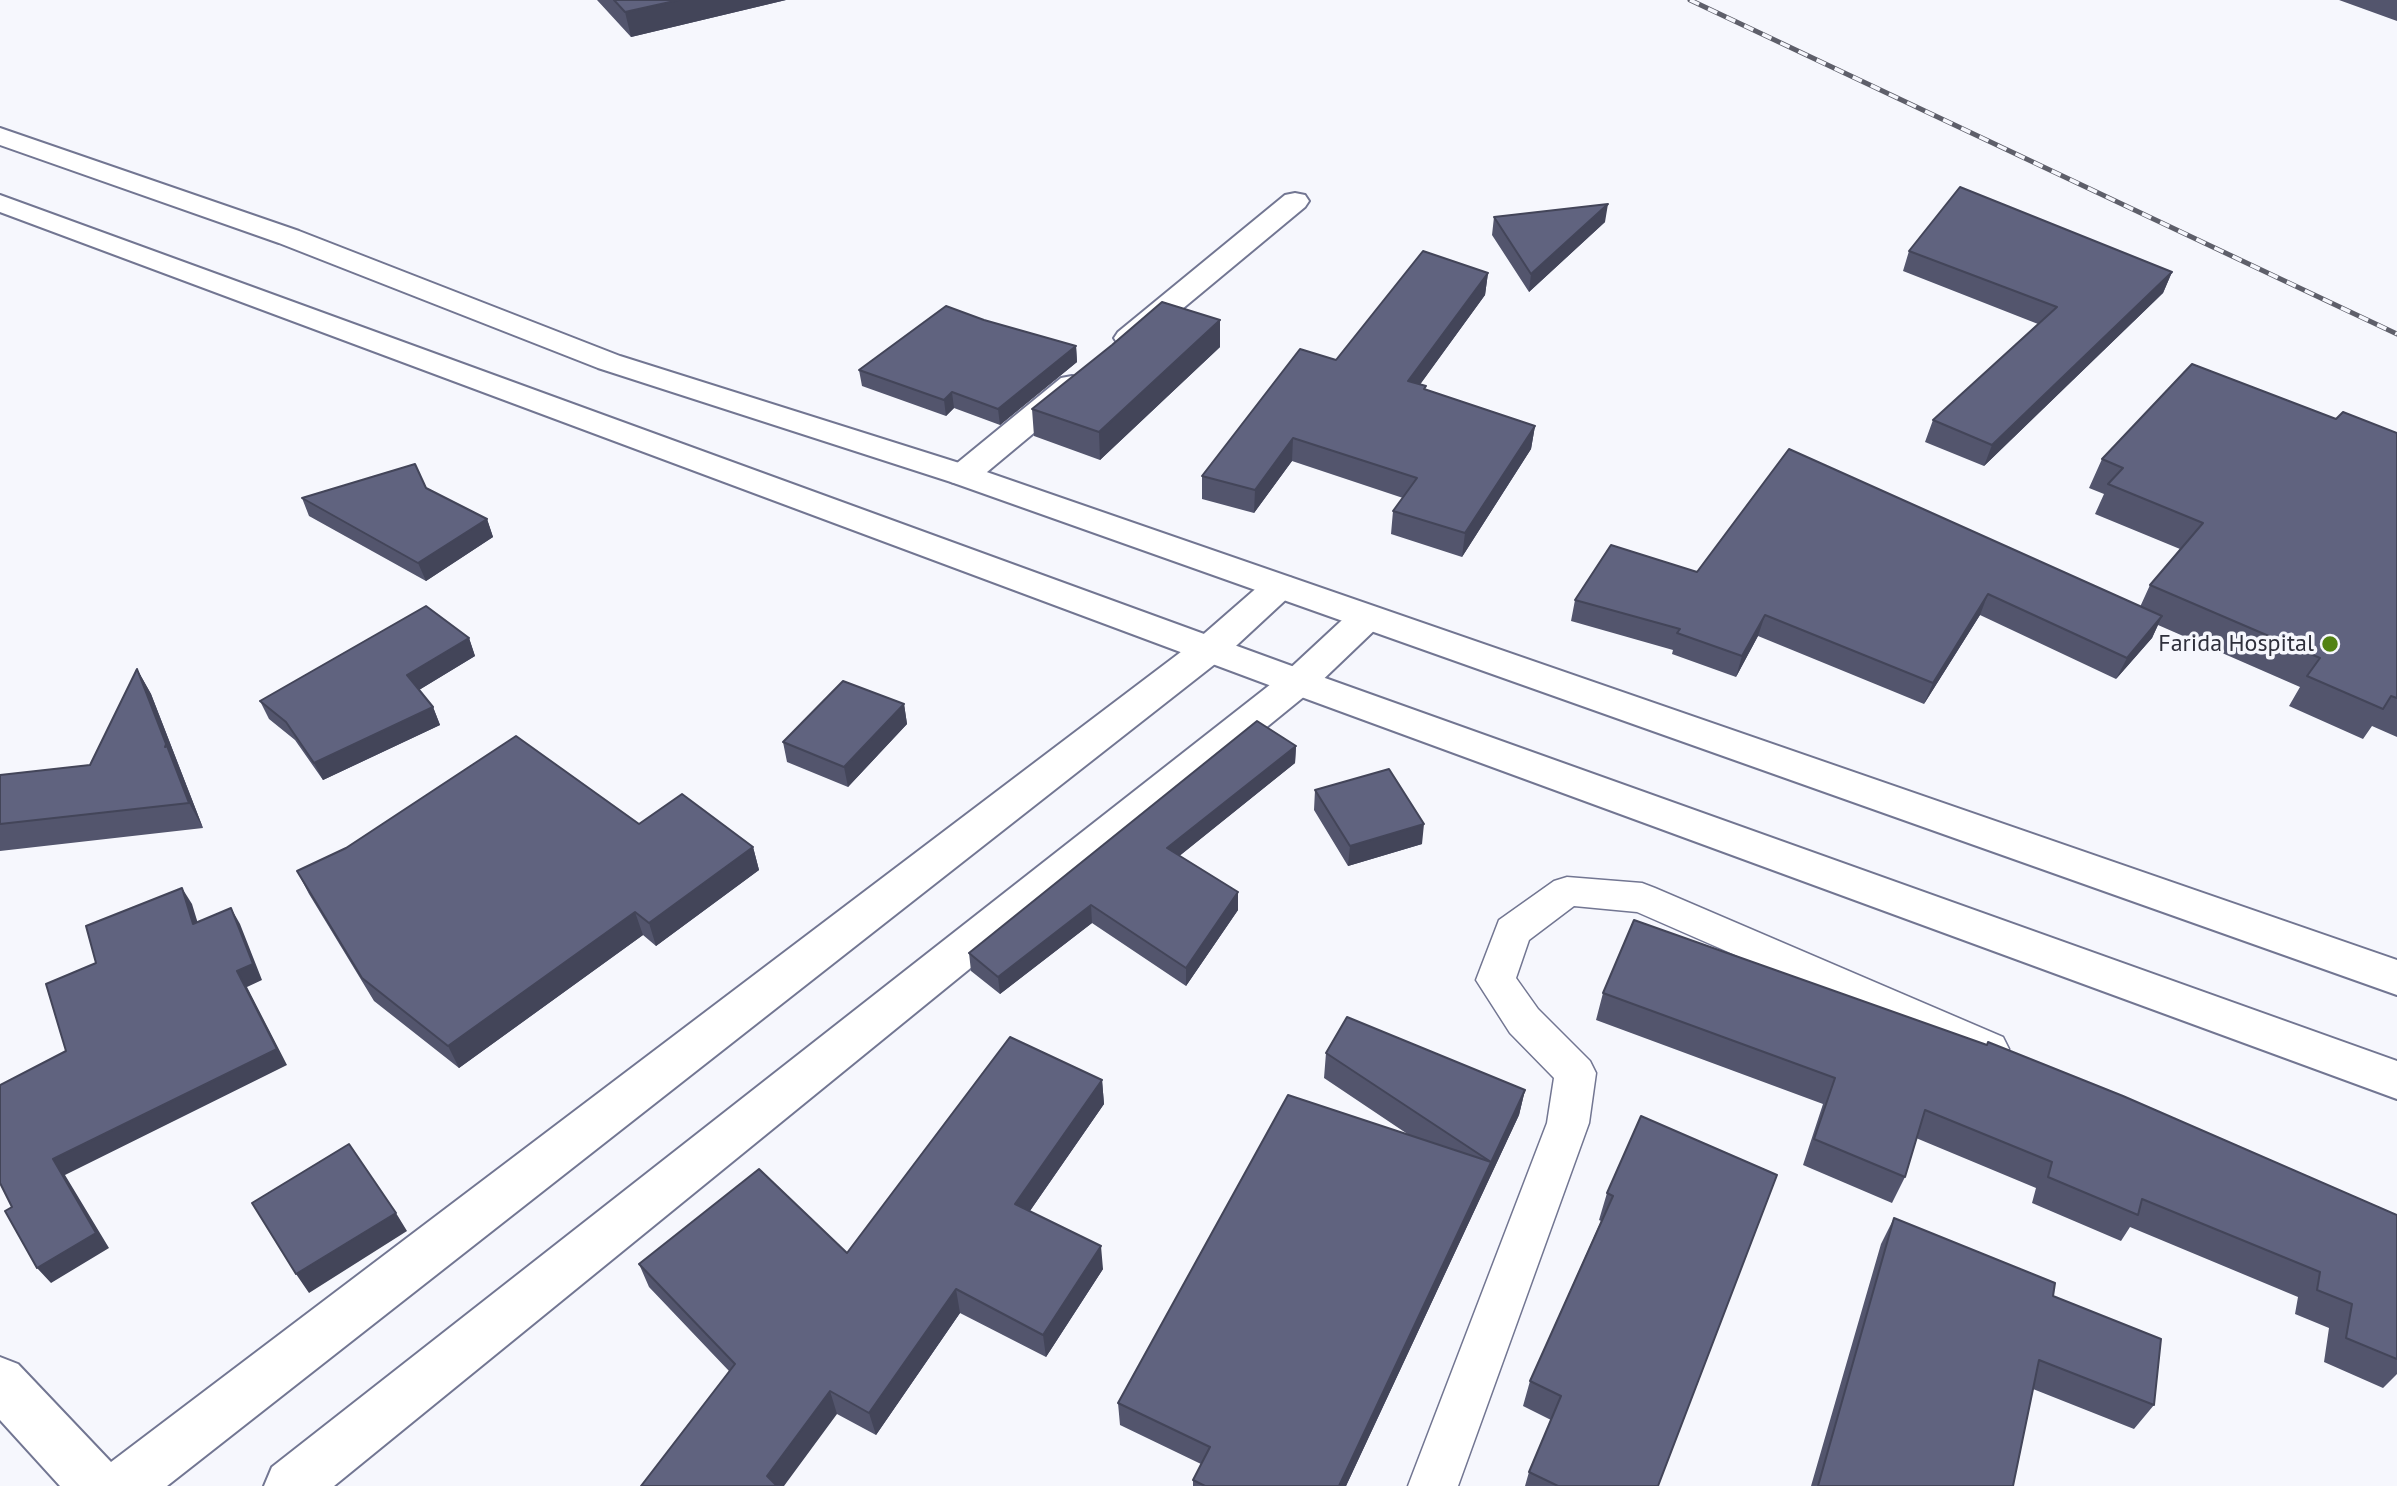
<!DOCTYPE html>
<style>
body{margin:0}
canvas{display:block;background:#f6f7fd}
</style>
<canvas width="2397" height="1486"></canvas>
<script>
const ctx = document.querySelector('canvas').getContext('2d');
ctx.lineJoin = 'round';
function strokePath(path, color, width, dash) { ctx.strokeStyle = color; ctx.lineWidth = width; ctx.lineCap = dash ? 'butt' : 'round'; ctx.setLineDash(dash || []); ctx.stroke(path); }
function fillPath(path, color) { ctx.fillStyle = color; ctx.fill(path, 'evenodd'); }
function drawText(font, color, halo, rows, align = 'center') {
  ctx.font = font + ' "PT Sans",sans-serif'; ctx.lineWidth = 7; ctx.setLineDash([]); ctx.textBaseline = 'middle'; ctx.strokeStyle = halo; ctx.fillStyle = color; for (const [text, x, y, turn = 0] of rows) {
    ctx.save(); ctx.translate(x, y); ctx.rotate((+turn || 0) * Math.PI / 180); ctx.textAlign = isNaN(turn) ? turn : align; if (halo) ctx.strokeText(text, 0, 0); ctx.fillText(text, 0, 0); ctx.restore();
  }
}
const lane = new Path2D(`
 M 1567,877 L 1642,883 L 1655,888 L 2003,1037 L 2009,1049 L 2003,1061 L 1989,1066 L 1637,912 L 1574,906 L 1529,940 L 1516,978 L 1538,1009 L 1590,1061 L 1596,1073 L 1589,1123 L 1458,1486 L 1408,1486 L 1547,1123 L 1554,1078 L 1510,1033 L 1476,980 L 1499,920 L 1554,881 Z`);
const street = new Path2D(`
 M 1295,193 L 1305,195 L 1309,201 L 1305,207 L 1140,344 L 1129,347 L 1118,344 L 1114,338 L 1118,332 L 1285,195 Z
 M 1072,376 L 1083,378 L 1087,385 L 1083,392 L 975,482 L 963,485 L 951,482 L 947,475 L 951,468 L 1061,378 Z
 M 1280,575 L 1292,578 L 1298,586 L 1292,594 L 1224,657 L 167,1486 L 60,1486 L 0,1420 L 0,1357 L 18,1364 L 111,1462 L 1198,639 L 1268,578 Z
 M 1367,605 L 1380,609 L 1385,617 L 1380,625 L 1311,691 L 334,1486 L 264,1486 L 272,1467 L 1285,673 L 1354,609 Z`);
const secondary = new Path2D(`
 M 0,128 L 299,231 L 620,356 L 975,468 L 2397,960 L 2397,995 L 951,482 L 598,368 L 279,243 L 0,145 Z
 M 0,195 L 1311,673 L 2397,1061 L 2397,1099 L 1285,691 L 0,212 Z`);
const rail = new Path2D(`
 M 1690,0 L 2397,334`);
const wall = new Path2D(`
 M 597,0 L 786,0 L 631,37 Z
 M 2339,0 L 2397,0 L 2397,21 Z
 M 1494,217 L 1605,222 L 1529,292 L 1492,235 Z
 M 1909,251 L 2172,272 L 2163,293 L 1984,466 L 1925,442 L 1933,420 L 2038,324 L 1903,271 Z
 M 1488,273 L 1485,295 L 1420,384 L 1426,390 L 1535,426 L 1531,449 L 1462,557 L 1391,534 L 1393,511 L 1403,498 L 1292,461 L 1254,513 L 1202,499 L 1202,476 L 1336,360 Z
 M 984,320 L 1076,346 L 1077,362 L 1000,425 L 954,408 L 946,416 L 862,386 L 859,370 Z
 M 1220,320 L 1220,347 L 1100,460 L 1034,436 L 1032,409 L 1112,345 Z
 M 2336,419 L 2397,433 L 2397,737 L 2372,726 L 2363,739 L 2289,706 L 2300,687 L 2158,625 L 2152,638 L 2116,679 L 1980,615 L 1924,704 L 1758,636 L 1736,677 L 1672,654 L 1673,650 L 1571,621 L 1575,600 L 1697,572 L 1789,449 L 2140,607 L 2150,585 L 2180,549 L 2095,514 L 2104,494 L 2089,488 L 2102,459 Z
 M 426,488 L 487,519 L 493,537 L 426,581 L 309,516 L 302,498 Z
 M 469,638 L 475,656 L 419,690 L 433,707 L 440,725 L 323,780 L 295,740 L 269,719 L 260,701 Z
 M 137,669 L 151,694 L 203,828 L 0,851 L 0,775 L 90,765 Z
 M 904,704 L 907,724 L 848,787 L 787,762 L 783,742 Z
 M 1296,746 L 1295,763 L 1179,856 L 1238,910 L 1186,986 L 1092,923 L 1000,994 L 971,971 L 969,953 Z
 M 1315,790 L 1422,844 L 1348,866 L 1314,810 Z
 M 639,824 L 753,847 L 759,870 L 656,946 L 643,935 L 459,1068 L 374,1001 L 309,894 L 297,871 Z
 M 1603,993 L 2397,1215 L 2397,1374 L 2383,1388 L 2324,1362 L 2329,1328 L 2295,1314 L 2298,1297 L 2130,1227 L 2121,1241 L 2032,1203 L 2036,1188 L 1916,1138 L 1905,1177 L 1892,1203 L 1803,1165 L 1823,1104 L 1596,1020 Z
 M 1326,1053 L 1525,1090 L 1519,1115 L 1346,1486 L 1193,1486 L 1193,1480 L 1201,1464 L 1120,1425 L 1118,1403 L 1409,1135 L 1324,1078 Z
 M 1102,1080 L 1104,1104 L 1030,1211 L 1103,1269 L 1046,1357 L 960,1313 L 876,1435 L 837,1414 L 729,1371 L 649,1287 L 639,1264 L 847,1253 Z
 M 1641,1116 L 1658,1486 L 1525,1486 L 1529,1472 L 1551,1420 L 1523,1406 L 1530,1381 L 1601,1221 L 1599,1220 L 1607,1193 Z
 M 1894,1218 L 2053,1296 L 2154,1405 L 2134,1429 L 2033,1389 L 2013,1486 L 1811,1486 L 1881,1244 Z`);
const shadedWall = new Path2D(`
 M 679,0 L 786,0 L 631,37 L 625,12 Z
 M 1608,204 L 1605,222 L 1529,292 L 1531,274 Z
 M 2172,272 L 2163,293 L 1984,466 L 1992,445 Z
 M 1488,273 L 1485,295 L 1406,404 L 1408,381 Z
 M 1220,320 L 1220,347 L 1100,460 L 1099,432 Z
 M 1076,346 L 1077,362 L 1000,425 L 998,409 Z
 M 952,392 L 954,408 L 946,416 L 944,400 Z
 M 1535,426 L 1531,449 L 1462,557 L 1465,533 Z
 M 1293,438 L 1292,461 L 1254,513 L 1255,490 Z
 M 487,519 L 493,537 L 426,581 L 418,563 Z
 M 1988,594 L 1980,615 L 1924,704 L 1933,683 Z
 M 1765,615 L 1758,636 L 1736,677 L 1742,656 Z
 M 2162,616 L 2152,638 L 2116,679 L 2127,658 Z
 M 469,638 L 475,656 L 414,693 L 407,675 Z
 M 137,669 L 151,694 L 203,828 L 189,803 L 165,747 Z
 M 904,704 L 907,724 L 848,787 L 844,767 Z
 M 433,707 L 440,725 L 323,780 L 314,763 Z
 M 1296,746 L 1295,763 L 1167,866 L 1167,848 Z
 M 1424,824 L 1422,844 L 1348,866 L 1350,846 Z
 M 753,847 L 759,870 L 656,946 L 649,923 Z
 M 182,888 L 192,904 L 203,940 L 193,924 Z
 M 1238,892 L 1238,910 L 1186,986 L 1186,968 Z
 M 1091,905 L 1092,923 L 1000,994 L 998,977 Z
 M 231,908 L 240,924 L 262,980 L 247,987 L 287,1065 L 65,1175 L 109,1248 L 51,1283 L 37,1268 L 53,1159 L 237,971 Z
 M 635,912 L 643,935 L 459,1068 L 448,1046 Z
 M 1102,1080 L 1104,1104 L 1018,1228 L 1015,1204 Z
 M 1525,1090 L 1519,1115 L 1346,1486 L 1339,1486 Z
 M 396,1213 L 407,1231 L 309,1293 L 296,1274 Z
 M 1101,1246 L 1103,1269 L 1046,1357 L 1043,1335 Z
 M 956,1289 L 960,1313 L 876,1435 L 869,1413 Z
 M 830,1391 L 837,1414 L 784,1486 L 771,1486 L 767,1476 Z`);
const building = new Path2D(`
 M 614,0 L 679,0 L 625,12 Z
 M 1960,187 L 2172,272 L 1992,445 L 1933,420 L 2057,307 L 1909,251 Z
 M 1608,204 L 1531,274 L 1494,217 Z
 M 1423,251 L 1488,273 L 1408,381 L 1426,386 L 1424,389 L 1535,426 L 1465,533 L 1393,511 L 1417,478 L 1293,438 L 1255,490 L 1202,476 L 1300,349 L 1336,360 Z
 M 1162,302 L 1220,320 L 1099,432 L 1032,409 L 1112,345 Z
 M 946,306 L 984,320 L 1076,346 L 998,409 L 952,392 L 944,400 L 859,370 Z
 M 2192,364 L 2336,419 L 2343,412 L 2397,433 L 2397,698 L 2391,696 L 2383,709 L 2307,676 L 2320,658 L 2150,585 L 2203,523 L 2108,484 L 2123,468 L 2102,459 Z
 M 1789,449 L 2162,616 L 2127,658 L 1988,594 L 1933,683 L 1765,615 L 1742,656 L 1677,633 L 1680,629 L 1575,600 L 1611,545 L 1697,572 Z
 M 415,464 L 426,488 L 487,519 L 418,563 L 302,498 Z
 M 426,606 L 469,638 L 407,675 L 433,707 L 314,763 L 286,722 L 260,701 Z
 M 137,669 L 166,744 L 165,747 L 167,746 L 189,803 L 0,824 L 0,775 L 90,765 Z
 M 843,681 L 904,704 L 844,767 L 783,742 Z
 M 1257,721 L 1296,746 L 1167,848 L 1238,892 L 1186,968 L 1091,905 L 998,977 L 969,953 Z
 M 516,736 L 639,824 L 682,794 L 753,847 L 649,923 L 635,912 L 448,1046 L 362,978 L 297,871 L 346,848 Z
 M 1389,769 L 1424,824 L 1350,846 L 1315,790 Z
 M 182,888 L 193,924 L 231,908 L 253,964 L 237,971 L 277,1049 L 53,1159 L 96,1233 L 37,1268 L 5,1211 L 12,1207 L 0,1183 L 0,1085 L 66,1051 L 46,984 L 96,963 L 86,926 Z
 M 1634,920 L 1987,1045 L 1988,1042 L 2123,1096 L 2397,1215 L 2397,1359 L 2346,1338 L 2352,1304 L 2317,1290 L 2320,1272 L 2142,1199 L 2138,1215 L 2048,1177 L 2052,1162 L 1925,1110 L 1905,1177 L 1814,1139 L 1835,1078 L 1603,993 Z
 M 1347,1017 L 1525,1090 L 1339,1486 L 1205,1486 L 1193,1480 L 1210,1447 L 1118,1403 L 1288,1095 L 1491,1162 L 1326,1053 Z
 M 1010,1037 L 1102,1080 L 1015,1204 L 1101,1246 L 1043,1335 L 956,1289 L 869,1413 L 830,1391 L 767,1476 L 777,1486 L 641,1486 L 735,1364 L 639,1264 L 759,1169 L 847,1253 Z
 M 1641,1116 L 1777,1175 L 1658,1486 L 1558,1486 L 1529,1472 L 1561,1396 L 1530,1381 L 1613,1196 L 1607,1193 Z
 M 349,1144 L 396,1213 L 296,1274 L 252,1203 Z
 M 1894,1218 L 2055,1283 L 2053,1296 L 2161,1339 L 2154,1405 L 2039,1360 L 2013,1486 L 1818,1486 Z`);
const markers = [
 [2330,644,9,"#528213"]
];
const poiNames = [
 ["Farida Hospital",2314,644]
];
strokePath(lane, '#727692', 3);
strokePath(street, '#727692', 4);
strokePath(secondary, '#727692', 4);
fillPath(lane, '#fff');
fillPath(street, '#fff');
fillPath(secondary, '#fff');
strokePath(rail, '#5e5f6a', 5);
strokePath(rail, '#f6f7fd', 3.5, [10]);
fillPath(wall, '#53556d');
fillPath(shadedWall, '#434559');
fillPath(building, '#60637f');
strokePath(building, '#434559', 2);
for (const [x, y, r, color] of markers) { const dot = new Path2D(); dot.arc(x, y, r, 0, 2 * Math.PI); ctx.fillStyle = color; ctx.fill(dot); strokePath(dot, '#f6f7fd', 2.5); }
drawText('24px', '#2e2f3b', '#f6f7fd', poiNames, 'right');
</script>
